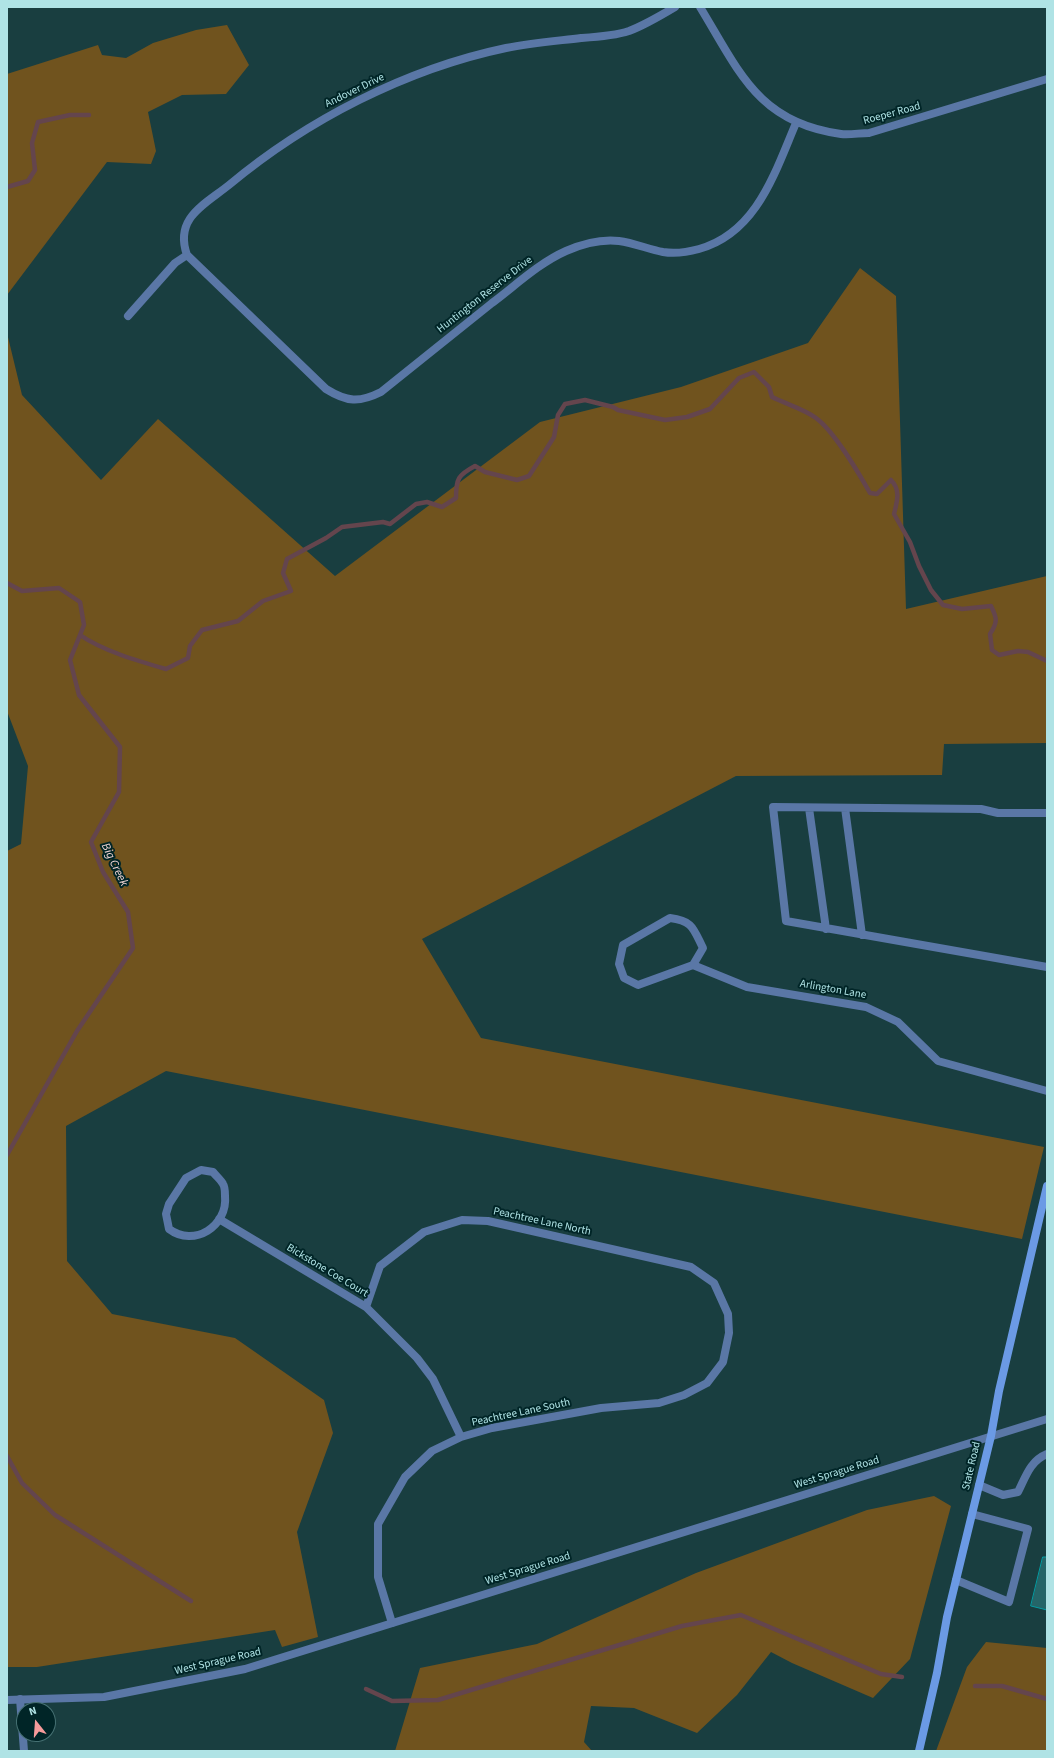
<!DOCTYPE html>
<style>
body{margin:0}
#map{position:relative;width:1054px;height:1758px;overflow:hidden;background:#193e40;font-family:"Source Sans 3",sans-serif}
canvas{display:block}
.frame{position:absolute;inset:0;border:8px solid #afe3e5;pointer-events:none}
.north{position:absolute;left:16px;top:1702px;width:40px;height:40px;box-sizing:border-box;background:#002527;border:1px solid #467173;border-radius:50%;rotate:343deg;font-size:11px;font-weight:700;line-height:16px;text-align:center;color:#afe3e5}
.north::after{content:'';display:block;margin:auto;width:14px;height:18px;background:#f59b9b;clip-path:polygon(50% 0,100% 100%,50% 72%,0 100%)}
</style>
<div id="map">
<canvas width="1054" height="1758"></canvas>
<div class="frame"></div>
<div class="north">N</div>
</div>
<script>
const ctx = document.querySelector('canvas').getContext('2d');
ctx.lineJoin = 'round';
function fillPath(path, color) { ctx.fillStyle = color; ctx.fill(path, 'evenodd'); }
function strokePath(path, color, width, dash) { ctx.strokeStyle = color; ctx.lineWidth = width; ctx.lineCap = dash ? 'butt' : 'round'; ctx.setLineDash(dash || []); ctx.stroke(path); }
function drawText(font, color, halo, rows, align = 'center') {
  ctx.font = font + ' "Source Sans 3",sans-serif'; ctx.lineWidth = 4; ctx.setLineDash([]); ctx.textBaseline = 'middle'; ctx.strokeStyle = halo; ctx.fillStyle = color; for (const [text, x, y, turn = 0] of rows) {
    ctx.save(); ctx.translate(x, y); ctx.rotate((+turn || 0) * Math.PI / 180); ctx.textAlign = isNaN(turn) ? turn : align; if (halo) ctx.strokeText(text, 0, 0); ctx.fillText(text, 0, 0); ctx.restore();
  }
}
const green = new Path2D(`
 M 227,25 L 249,65 L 226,94 L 182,95 L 148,112 L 156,151 L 151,164 L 107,162 L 7,295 L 7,74 L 98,45 L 102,55 L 126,58 L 153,43 L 196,30 Z
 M 860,268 L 896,296 L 906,609 L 1047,576 L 1047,743 L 944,744 L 942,775 L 736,776 L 422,939 L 481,1038 L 1044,1147 L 1022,1239 L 166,1071 L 66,1126 L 67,1261 L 112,1314 L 235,1338 L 324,1400 L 333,1433 L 297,1532 L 318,1637 L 282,1647 L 275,1630 L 37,1667 L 7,1667 L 7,851 L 21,844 L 28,766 L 7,711 L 7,333 L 22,395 L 101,480 L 158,419 L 335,576 L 540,422 L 681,387 L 808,343 Z
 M 934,1496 L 951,1506 L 910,1659 L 873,1698 L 792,1663 L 771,1652 L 737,1695 L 697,1733 L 634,1708 L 591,1706 L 584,1742 L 592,1751 L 395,1751 L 420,1668 L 537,1644 L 696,1573 L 867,1510 Z
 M 986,1642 L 1047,1648 L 1047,1751 L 936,1751 L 967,1667 Z`);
const stream = new Path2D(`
 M 7,187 L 28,181 L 35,170 L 32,143 L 38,122 L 70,115 L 89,115
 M 7,583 L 22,591 L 59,588 L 80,602 L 84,625 L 70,660 L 79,695 L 120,747 L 119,792 L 91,842 L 103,872 L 128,912 L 133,948 L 77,1031 L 7,1155
 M 80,635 C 103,651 138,661 166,669 L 188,658 L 190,646 L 202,630 L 238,621 L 263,601 L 291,591 L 283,573 L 287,559 L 326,538 L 342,527 L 383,522 L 390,524 L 416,504 L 427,502 L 442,507 L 456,498 C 456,479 458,475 475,466 L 485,472 L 517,480 L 529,476 L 554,437 L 558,415 L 565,404 L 585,400 L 613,407 L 618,410 L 665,420 L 687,417 L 710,409 L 739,378 L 754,372 L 769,387 L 772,397 C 786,404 804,409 816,418 C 835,432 858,472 870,493 L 877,494 L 891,480 C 901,490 897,502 894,514 L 910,542 L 919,566 L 931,590 L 943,605 L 962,609 L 991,606 C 997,618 998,622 990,634 L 992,650 L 999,655 L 1018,651 L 1028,652 L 1047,661
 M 7,1456 L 22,1483 L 55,1515 L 191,1601
 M 975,1686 L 1002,1686 L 1047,1699
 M 366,1689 L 392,1701 L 438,1700 L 682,1626 L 741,1615 L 881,1674 L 902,1677`);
const building = new Path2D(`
 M 1043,1557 L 1047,1557 L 1047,1610 L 1031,1606 Z`);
const service = new Path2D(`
 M 809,808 L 826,929
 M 845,808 L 862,935
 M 1047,813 L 998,813 L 981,809 L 773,807 L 786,921 L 1047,967
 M 979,1485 L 1003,1495 L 1018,1492 C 1026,1476 1030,1461 1047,1454
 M 956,1580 L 1009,1602 L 1028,1529 L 972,1514`);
const minor = new Path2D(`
 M 700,7 C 739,71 758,123 841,134 C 850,135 860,133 869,133 L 1047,79
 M 187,255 L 326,389 C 347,402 359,403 381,392 C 418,362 455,333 492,303 C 516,285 539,263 566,251 C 582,244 602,239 619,241 C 634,243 648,249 663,252 C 675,254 688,252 699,249 C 757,233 775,172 796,123
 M 128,316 L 175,263 L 187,255 C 174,218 204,205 229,185 C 307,120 406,69 506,48 C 531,43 556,41 581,38 C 597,37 614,36 629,31 C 645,25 660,16 675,7
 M 670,918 C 693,921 693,928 703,948 L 693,965 L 638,985 L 624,978 L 619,964 L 623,945 Z
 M 693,965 L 747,987 L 866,1007 L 898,1022 L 938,1061 L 1047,1091
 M 201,1170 L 213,1172 C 216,1176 221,1180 223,1184 C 225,1187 225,1192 225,1196 C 228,1226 194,1248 169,1229 L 166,1214 L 169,1204 L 186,1178 Z
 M 219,1219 L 366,1307 L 417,1358 L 433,1379 L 461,1437
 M 366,1307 L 380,1266 L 424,1232 L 462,1220 L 488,1221 L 691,1267 L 714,1283 L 728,1314 L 729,1333 L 723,1362 L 707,1383 L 684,1395 L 659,1403 L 601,1408 L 492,1428 L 461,1437 L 432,1451 L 405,1477 L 378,1524 L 378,1577 L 392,1623
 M 20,1699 L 24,1751`);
const tertiary = new Path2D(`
 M 7,1700 L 104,1697 L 245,1669 L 1047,1419`);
const secondary = new Path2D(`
 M 919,1751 L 937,1673 L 947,1617 L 991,1436 L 999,1391 L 1047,1186`);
const streetNames = [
 ["Andover Drive",355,91,-26],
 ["Roeper Road",892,114,-15],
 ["Huntington Reserve Drive",485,295,-38],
 ["Arlington Lane",833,990,10],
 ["Peachtree Lane North",542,1222,12],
 ["Bickstone Coe Court",327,1271,31],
 ["Peachtree Lane South",521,1413,-12],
 ["State Road",972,1466,-77],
 ["West Sprague Road",837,1473,-17],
 ["West Sprague Road",528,1569,-17],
 ["West Sprague Road",218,1662,-13]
];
const waterNames = [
 ["Big Creek",114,865,64]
];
fillPath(green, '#70531e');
strokePath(stream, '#64454d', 4.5);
fillPath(building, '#256568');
strokePath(building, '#059da3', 1);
strokePath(service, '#5a77a6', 8);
strokePath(minor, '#5a77a6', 8);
strokePath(tertiary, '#5a77a6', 8);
strokePath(secondary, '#6b9ae5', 8);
drawText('11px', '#afe3e5', '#002527', streetNames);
drawText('italic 12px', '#efd4d3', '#002527', waterNames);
</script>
